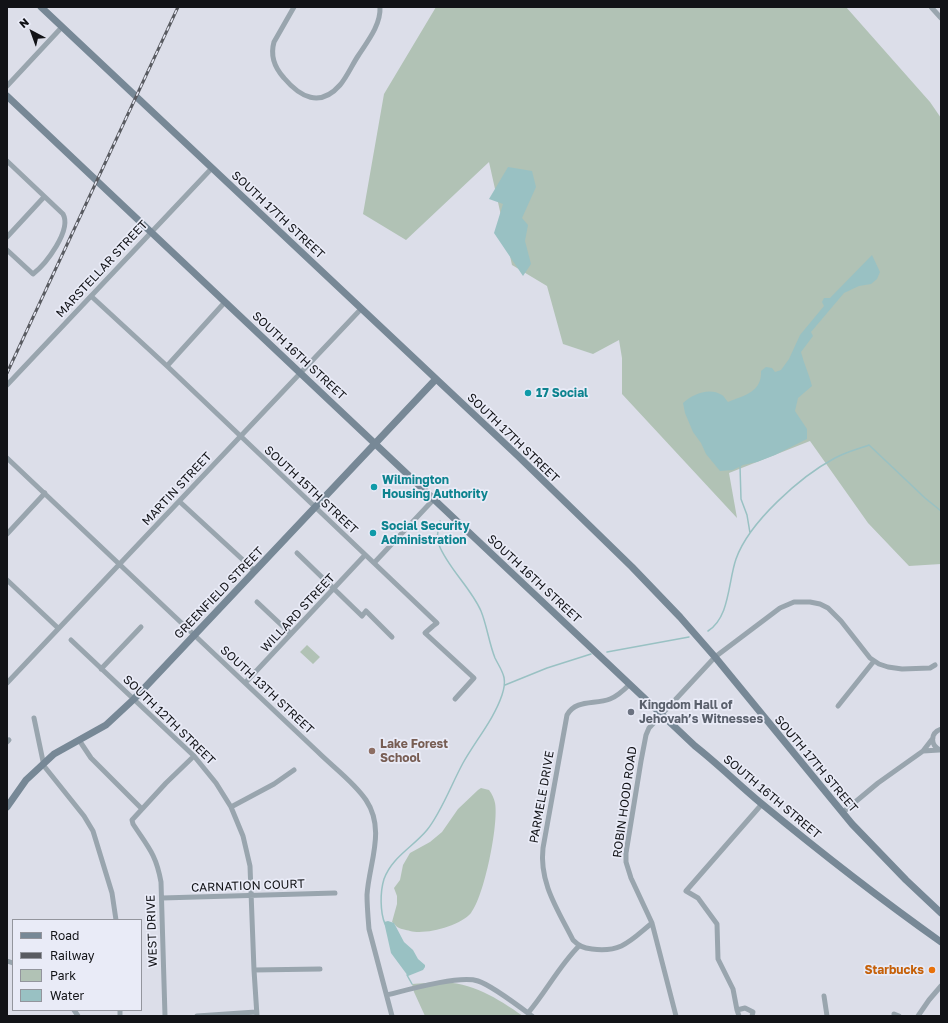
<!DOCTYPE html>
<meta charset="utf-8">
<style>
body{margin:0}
#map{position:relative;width:948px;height:1023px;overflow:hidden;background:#dcdee9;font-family:"Golos Text",sans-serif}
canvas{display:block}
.frame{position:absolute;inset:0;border:8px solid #121317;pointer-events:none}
.legend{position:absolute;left:12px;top:919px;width:130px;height:92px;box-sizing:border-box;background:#e9ebf7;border:1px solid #93959d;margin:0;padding:5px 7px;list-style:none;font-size:12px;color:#121317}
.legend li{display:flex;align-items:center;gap:8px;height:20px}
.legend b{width:20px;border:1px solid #93959d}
.north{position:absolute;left:12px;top:12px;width:40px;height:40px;-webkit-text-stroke:3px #e9ebf7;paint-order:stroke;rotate:319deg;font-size:11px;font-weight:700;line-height:16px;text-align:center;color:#121317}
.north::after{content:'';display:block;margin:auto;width:14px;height:18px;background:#121317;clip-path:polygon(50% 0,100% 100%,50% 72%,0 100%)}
</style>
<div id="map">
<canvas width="948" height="1023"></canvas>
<div class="frame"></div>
<ul class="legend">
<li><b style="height:5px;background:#778896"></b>Road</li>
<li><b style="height:5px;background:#595b61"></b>Railway</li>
<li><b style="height:11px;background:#b1c2b5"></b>Park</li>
<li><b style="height:11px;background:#99c1c3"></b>Water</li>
</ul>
<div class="north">N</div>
</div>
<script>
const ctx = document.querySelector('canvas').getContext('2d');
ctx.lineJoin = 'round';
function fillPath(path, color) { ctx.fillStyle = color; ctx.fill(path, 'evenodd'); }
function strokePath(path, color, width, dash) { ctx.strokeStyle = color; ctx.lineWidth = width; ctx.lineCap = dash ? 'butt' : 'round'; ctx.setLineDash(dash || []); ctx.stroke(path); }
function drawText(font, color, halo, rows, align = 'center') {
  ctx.font = font + ' "Golos Text",sans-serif'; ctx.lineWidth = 3.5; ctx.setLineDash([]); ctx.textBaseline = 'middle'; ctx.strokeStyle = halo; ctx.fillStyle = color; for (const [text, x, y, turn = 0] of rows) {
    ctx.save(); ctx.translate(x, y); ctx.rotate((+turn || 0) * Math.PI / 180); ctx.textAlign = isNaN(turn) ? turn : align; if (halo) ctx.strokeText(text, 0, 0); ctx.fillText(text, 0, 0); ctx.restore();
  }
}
const green = new Path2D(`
 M 436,7 L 846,7 L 930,102 L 941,118 L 941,564 L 909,566 L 868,523 L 810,441 L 729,473 L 737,518 L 622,394 L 622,358 L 619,340 L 593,354 L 563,344 L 547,286 L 512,265 L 489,162 L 406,240 L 363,214 L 384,94 Z
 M 307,645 L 320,657 L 313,664 L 300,652 Z
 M 481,788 L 489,790 C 492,794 494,798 495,803 C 499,824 484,897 471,913 C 460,926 426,935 410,931 C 407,930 399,929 396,926 C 395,925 394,923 392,922 L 397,904 L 397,896 L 394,888 L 400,880 L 403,865 L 410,853 L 430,842 L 442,832 L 458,809 L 478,790 Z
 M 439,982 C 472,982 497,998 523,1016 L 425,1016 L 414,992 L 412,984 Z`);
const water = new Path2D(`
 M 508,167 L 532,171 L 536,187 L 522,218 L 528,225 L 525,241 L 531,264 L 523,276 L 494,233 L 503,204 L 489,199 Z
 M 872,255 L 880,272 L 877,279 L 871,284 L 859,286 L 844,293 L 811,332 L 813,336 L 801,352 C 804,364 809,374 812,386 L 798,398 L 795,411 L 807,429 L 807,439 L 775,455 L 757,462 L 743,465 L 733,470 L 720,471 L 706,454 L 701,443 L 693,432 L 685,413 L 683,403 C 693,394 709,387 722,395 C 724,396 726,400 728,402 C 745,395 762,392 761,371 L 766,367 L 772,368 L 775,372 L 781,370 L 789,359 L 800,335 L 824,306 L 822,302 L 824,298 L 830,298 Z
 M 388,921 L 394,923 L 404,942 L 413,950 L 418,959 L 425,965 L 425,967 L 423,970 L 408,976 L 391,953 L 384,922 Z`);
const stream = new Path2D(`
 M 741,465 L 740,466 L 741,499 L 747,515 L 750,533
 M 708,631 C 730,617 728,582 736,559 C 749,522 801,476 835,458 C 846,452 858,449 869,445 L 925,498 L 941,511
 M 607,652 L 689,637
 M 505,685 L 547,668 L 591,654
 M 385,924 C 380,912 380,892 384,879 C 392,857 413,847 427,830 C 441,813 452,783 463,763 C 476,740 494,719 502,695 C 508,677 502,672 495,658 C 489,643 487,626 481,611 C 471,588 448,568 439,545 C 436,537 438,528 440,521
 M 407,975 L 412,984`);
const street = new Path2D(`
 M 294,7 L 274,42 C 270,56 274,67 284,78 C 300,97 320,108 340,85 C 347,77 352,65 358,56 C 367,42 381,25 380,7
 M 931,7 L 941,18
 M 7,86 L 62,27
 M 7,161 L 63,214 C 72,230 46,264 33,274 L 7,250
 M 7,237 L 44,197
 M 91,296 L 167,366 L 437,623 L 433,626 L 425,633 L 474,678 L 455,699
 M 167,366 L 225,302
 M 7,385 L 212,168
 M 7,458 L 318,752 C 333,767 354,782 366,800 C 386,830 369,863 367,895 C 367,906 368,917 369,929 L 392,1016
 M 180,502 L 255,571
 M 7,534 L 45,493
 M 297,553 L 362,616 L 366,611 L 392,637
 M 374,563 L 434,499
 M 7,580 L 58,628
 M 257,602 L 291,634
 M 71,640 L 194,756 L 216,783 L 231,807 L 243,836 L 250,866 L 254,970 L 257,1016
 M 101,669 L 141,627
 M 7,683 L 361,309
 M 245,683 L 365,555
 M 630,684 C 624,690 618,696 610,699 C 595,705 576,699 567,715 L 543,848 C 539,883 558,910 573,940 C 579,946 583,948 592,949 C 622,953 631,940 652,923
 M 838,706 L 874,661
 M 34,718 L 44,766 L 84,816 L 93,831 L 112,893 L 116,920
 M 933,738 L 923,751 L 939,750
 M 79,740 L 91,758 L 141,808
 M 7,742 L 9,740
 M 940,750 C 930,745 930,733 941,729
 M 231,807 L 274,784 L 294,770
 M 842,813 L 878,783 L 923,751
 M 162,898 L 335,893
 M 7,961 L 13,963
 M 254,970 L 320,969
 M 387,995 C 407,990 459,975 478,981 C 491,985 520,1007 532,1016
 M 824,996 L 827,1016
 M 74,1010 L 78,1016
 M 120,1010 L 120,1016
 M 737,1010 L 733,989 L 718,959 L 717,924 L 698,898 L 686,891 L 762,804
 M 528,1013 C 546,992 559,966 579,946
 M 165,1016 L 161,882 C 156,854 148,847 133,824 L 132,820 L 166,783 L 194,756
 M 197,1016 L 256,1012
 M 676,1016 L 652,923 L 631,878 L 626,862 L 626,853 L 641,761 L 646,735 L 649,728 L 715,657 L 780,608 L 794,602 L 810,602 L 820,604 L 828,608 L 841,621 L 870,658 L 879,664 L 888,667 L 902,669 L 930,668 L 935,665
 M 739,1016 L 737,1010 L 745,1008 L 753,1012 L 752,1016
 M 894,1016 L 894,1014 L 899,1016
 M 918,1016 L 929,1000 L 941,986`);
const secondary = new Path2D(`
 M 41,7 L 518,456 L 632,567 L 680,617 L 715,657 L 852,824 L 906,880 L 941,913
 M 7,96 L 695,746 C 718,764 739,785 762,804 C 820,852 879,898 941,942
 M 7,807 L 26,780 L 54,754 L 106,725 L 134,699 L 436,379`);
const rail = new Path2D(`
 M 7,373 L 178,7`);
const markers = [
 [528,393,4,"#0f9aa8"],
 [374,487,4,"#0f9aa8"],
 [373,533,4,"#0f9aa8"],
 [631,712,4,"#6b7280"],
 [372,751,4,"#8d6e63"],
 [932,970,4,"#e8710a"]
];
const streetNames = [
 ["SOUTH 17TH STREET",278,215,43],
 ["MARSTELLAR STREET",102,269,-47],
 ["SOUTH 16TH STREET",299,356,43],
 ["SOUTH 17TH STREET",513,438,44],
 ["MARTIN STREET",177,489,-47],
 ["SOUTH 15TH STREET",311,490,43],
 ["SOUTH 16TH STREET",534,579,43],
 ["GREENFIELD STREET",219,593,-46],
 ["WILLARD STREET",298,613,-47],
 ["SOUTH 13TH STREET",267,690,43],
 ["SOUTH 12TH STREET",169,720,44],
 ["SOUTH 17TH STREET",816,764,50],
 ["PARMELE DRIVE",542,797,-80],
 ["SOUTH 16TH STREET",772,797,40],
 ["ROBIN HOOD ROAD",625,802,-82],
 ["CARNATION COURT",248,886,-2],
 ["WEST DRIVE",152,931,-92]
];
const cultureNames = [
 ["17 Social",536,393],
 ["Wilmington",382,480],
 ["Housing Authority",382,494],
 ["Social Security",381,526],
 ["Administration",381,540]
];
const worshipNames = [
 ["Kingdom Hall of",639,705],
 ["Jehovah’s Witnesses",639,719]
];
const educationNames = [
 ["Lake Forest",380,744],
 ["School",380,758]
];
const foodNames = [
 ["Starbucks",924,970]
];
fillPath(green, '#b1c2b5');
fillPath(water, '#99c1c3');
strokePath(stream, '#99c1c3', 1.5);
strokePath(street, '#99a5ae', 5);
strokePath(secondary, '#778896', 7);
strokePath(rail, '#595b61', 3);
strokePath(rail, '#e9ebf7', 1.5, [4.5]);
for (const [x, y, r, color] of markers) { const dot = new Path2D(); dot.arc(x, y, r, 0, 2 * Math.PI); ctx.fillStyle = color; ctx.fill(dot); strokePath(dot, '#e9ebf7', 1.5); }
drawText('12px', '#121317', '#e9ebf7', streetNames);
drawText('bold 12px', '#0d838f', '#e9ebf7', cultureNames, 'left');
drawText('bold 12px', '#5b616d', '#e9ebf7', worshipNames, 'left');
drawText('bold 12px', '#785e54', '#e9ebf7', educationNames, 'left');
drawText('bold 12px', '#c56008', '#e9ebf7', foodNames, 'right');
</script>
